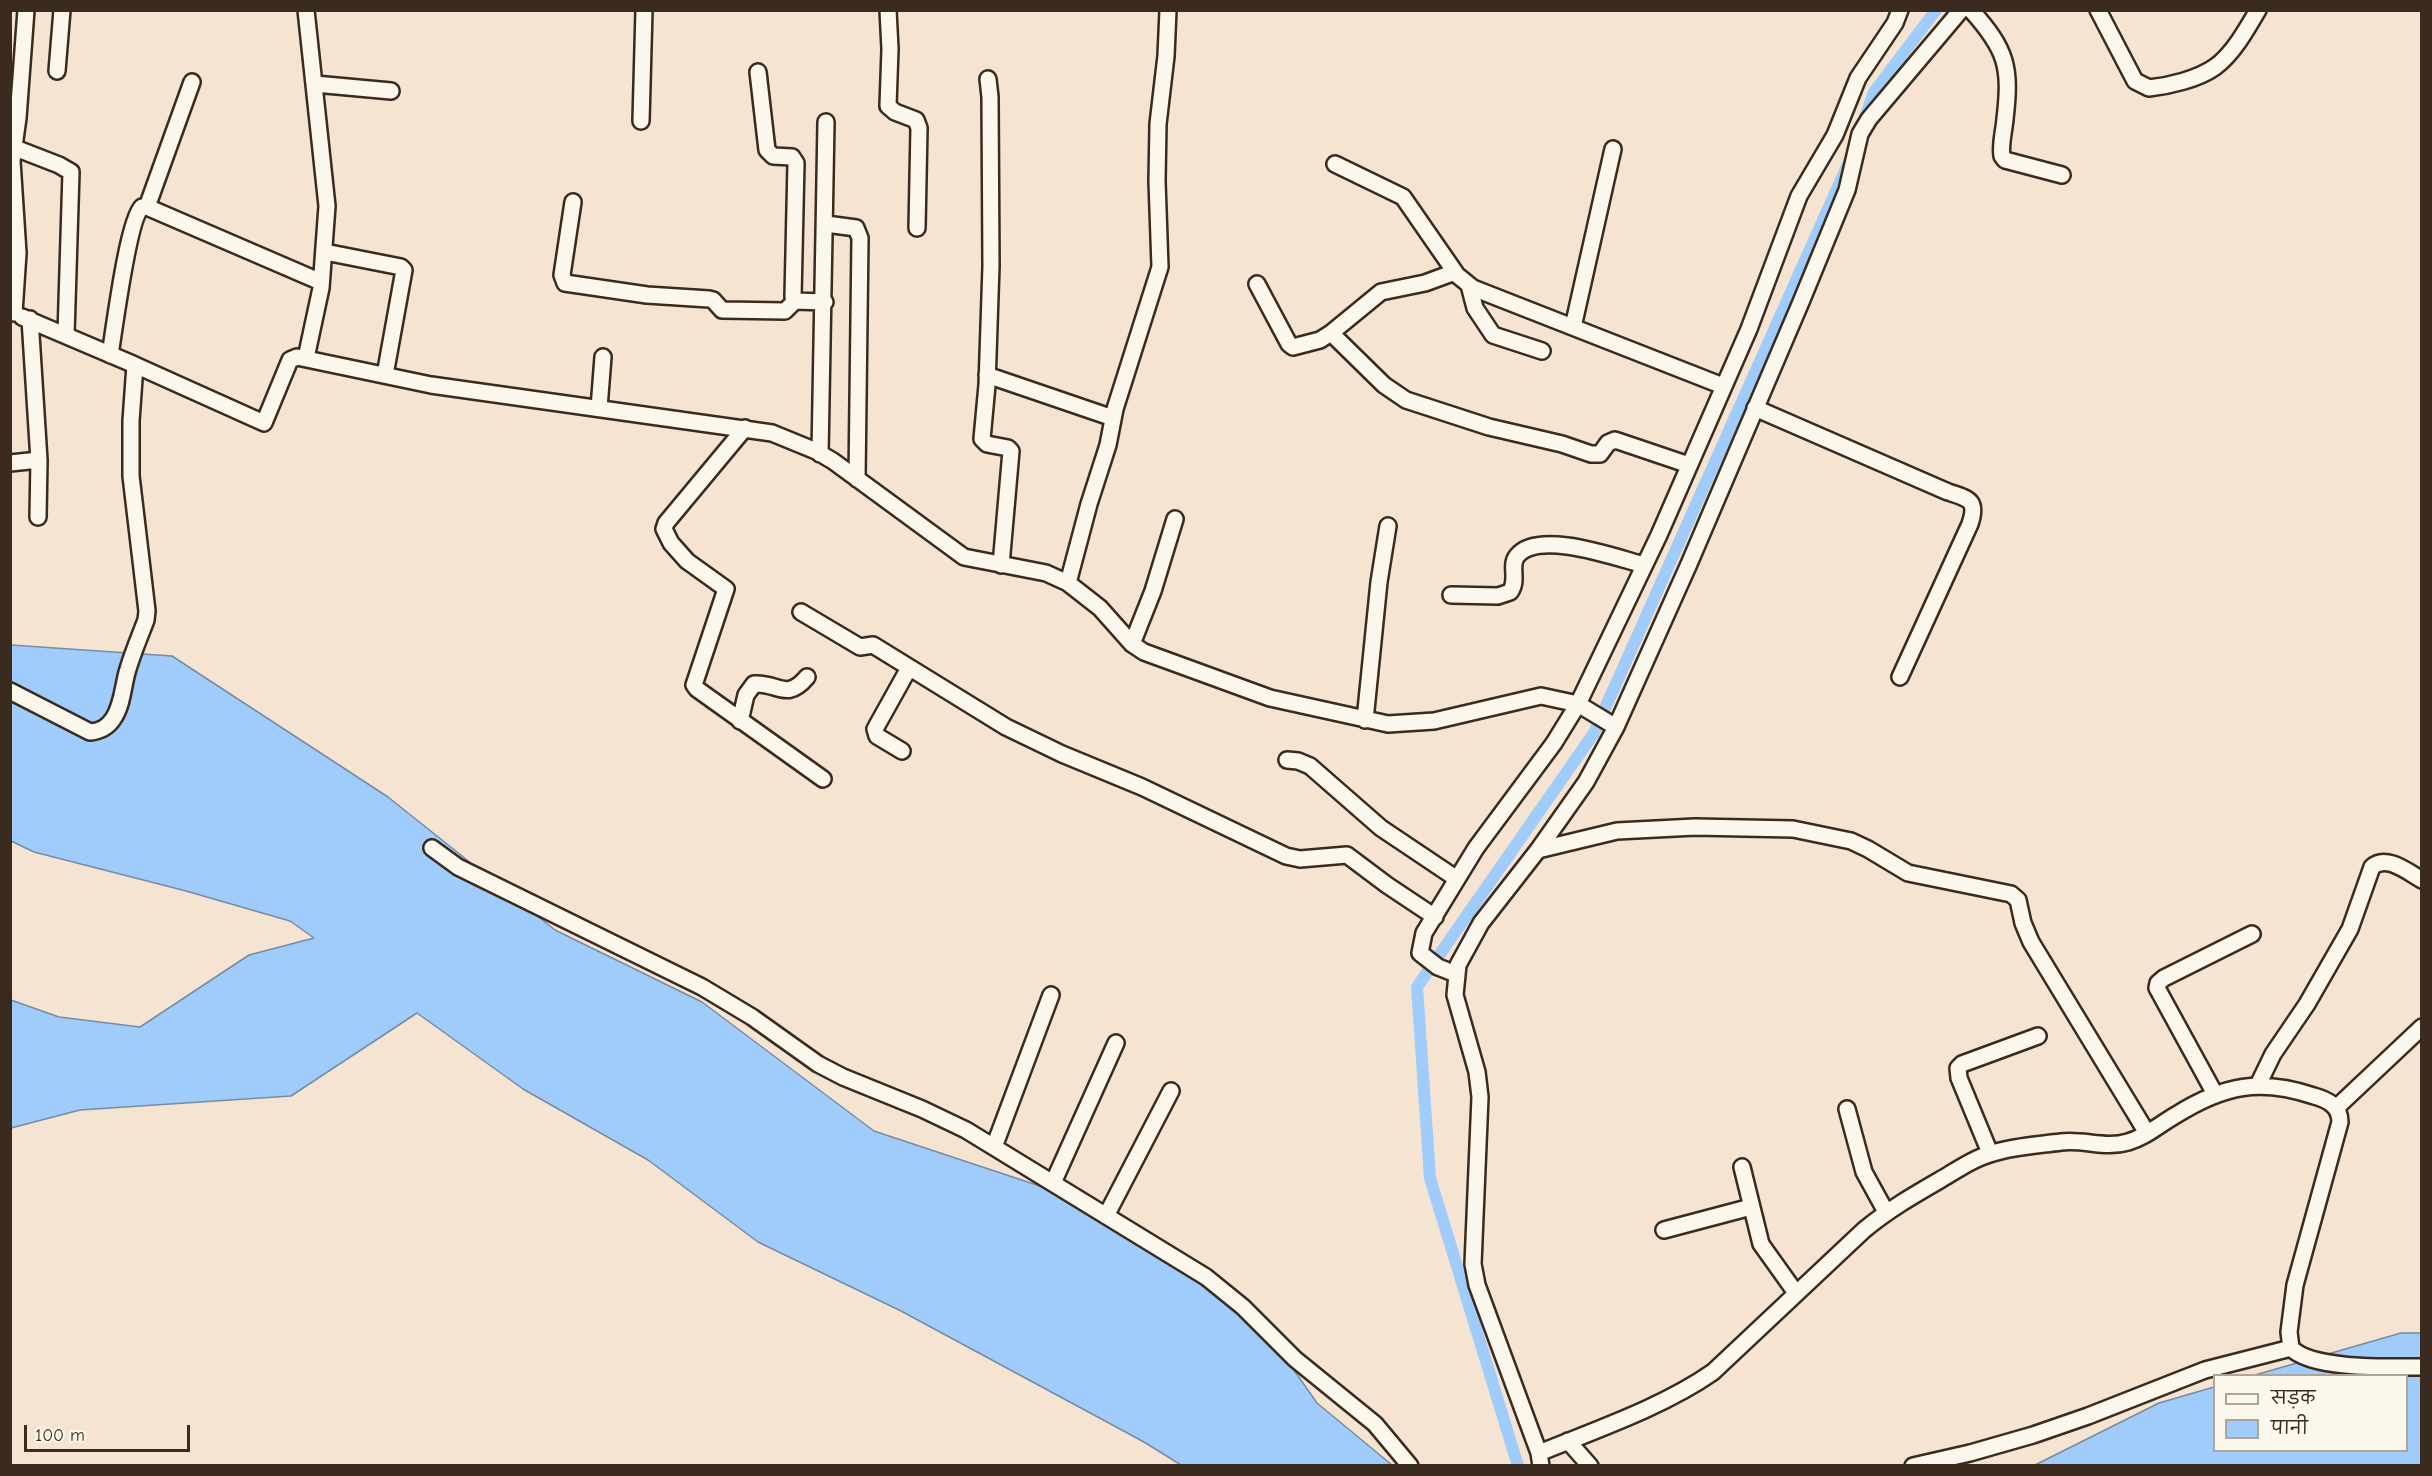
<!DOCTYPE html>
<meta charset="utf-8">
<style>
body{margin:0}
#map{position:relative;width:2432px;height:1476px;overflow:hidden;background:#f6e4d3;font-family:"Comic Neue","Playpen Sans Deva",sans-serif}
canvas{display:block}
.frame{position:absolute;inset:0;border:12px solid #3b2a1e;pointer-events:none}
.legend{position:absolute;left:2213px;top:1374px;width:195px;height:78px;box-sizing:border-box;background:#fbf7ec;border:2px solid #aea59a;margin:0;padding:8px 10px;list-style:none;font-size:18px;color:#3b2a1e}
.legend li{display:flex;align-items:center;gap:12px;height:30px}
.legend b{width:30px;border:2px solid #aea59a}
.scale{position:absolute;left:24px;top:1425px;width:166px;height:27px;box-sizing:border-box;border:3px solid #3b2a1e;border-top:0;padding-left:8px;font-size:18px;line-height:21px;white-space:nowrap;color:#3b2a1e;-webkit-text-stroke:4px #fbf7ec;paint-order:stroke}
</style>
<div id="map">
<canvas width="2432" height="1476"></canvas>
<div class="frame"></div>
<ul class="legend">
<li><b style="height:8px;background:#fbf7ec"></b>सड़क</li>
<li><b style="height:16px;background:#9fccfa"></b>पानी</li>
</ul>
<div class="scale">100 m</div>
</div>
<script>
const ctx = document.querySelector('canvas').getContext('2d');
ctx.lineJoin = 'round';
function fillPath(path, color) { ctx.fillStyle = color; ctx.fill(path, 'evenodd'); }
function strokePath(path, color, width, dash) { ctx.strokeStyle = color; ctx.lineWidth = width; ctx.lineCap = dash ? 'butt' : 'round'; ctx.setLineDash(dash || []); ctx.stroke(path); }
const water = new Path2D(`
 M 11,645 L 172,656 L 388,797 L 555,930 L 702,1002 L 874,1131 L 1088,1202 L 1242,1296 L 1317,1403 L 1392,1465 L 1181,1465 L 1144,1442 L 901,1311 L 758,1242 L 648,1160 L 523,1089 L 417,1013 L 291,1096 L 80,1110 L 11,1128 L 11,1000 L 59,1017 L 140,1027 L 249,955 L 314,938 L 290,921 L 186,891 L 34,852 L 11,841 Z
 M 2401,1333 L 2421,1333 L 2421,1465 L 2033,1466 L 2159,1403 L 2214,1387 L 2214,1450 L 2406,1450 L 2406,1376 L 2255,1375 Z`);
const canal = new Path2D(`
 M 1864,121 L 1874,92 L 1936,10
 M 1518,1466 L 1430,1178 L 1417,987 L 1594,733 L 1849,162`);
const minor = new Path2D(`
 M 306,10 L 327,206 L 321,288 L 306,358
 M 888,10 L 890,49 L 888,106 L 895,112 L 916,120 L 919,128 L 917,228
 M 1971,10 C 2007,50 2011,67 2005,119 C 2004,131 2000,145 2002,156 L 2005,160 L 2062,175
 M 2098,10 L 2135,81 L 2149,88 C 2169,86 2198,79 2215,67 C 2233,54 2247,29 2258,10
 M 57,71 L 62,10
 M 758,72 L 767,150 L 773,156 L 792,157 L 796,163 L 793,297 L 795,301 L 825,302
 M 988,79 L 990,97 L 991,266 L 987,385 L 982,439 L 987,444 L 1008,448 L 1011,451 L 1001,565
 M 315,84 L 391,91
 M 641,121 L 644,10
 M 10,146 L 59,165 L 71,172 L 66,335
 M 1335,164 L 1403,197 L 1457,275 L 1473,288 L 1723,386
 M 573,202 L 562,275 L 565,283 L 647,295 L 709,299 L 713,300 L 722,310 L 785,311 L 795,301
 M 147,207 L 192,82
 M 826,224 L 856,228 L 860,238 L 857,479
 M 325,252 L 401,267 L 404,270 L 385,375
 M 1257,284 L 1289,344 L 1293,347 L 1320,340 L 1331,333 L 1381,292 L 1425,283 L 1455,272
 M 1469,285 L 1475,308 L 1493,335 L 1542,351
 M 14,313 L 18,253 L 12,161 L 18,118 L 26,10
 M 22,317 L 135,365
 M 30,319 L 39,460 L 38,517
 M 1573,327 L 1613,149
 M 1331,333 L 1384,385 L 1406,400 L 1489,427 L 1562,444 L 1591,454 L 1600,454 L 1608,443 L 1615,440 L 1689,465
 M 110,355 C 114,331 128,219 142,207 L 147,207 L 321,282
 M 987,375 L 1113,418
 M 599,408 L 603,357
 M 1755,408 L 1948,492 C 1969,499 1978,500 1970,524 L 1900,677
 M 745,428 L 666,523 L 664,529 L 671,543 L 687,561 L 726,589 L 694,685 L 697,689 L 823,779
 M 820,454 L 826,122
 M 10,463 L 39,460
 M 1068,583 L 1089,504 L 1108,445 L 1115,409 L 1160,267 L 1157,181 L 1158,124 L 1166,56 L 1168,10
 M 1451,595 L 1498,596 L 1510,592 C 1519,580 1509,566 1517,556 C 1538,529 1617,558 1644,565
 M 801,612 L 860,647 L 873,645 L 1006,727 L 1062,754 L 1142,787 L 1286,856 L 1300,859 L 1347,855 L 1387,885 L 1435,917
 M 1132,644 L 1153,591 L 1175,519
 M 10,691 L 90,732 C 100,731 107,728 113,719 C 123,705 123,684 128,669 C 133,652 140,636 146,620 L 147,611 L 131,476 L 131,421 L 135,365 L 264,423 L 290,360 L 297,357 L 431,385 L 772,433 L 816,451 L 833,461 L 964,557 L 1046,573 L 1068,583 L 1100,608 L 1132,644 L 1144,652 L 1270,698 L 1388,724 L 1434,721 L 1541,696 L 1578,704 L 1616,727
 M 1365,720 L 1379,582 L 1388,526
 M 740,721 L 746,695 L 754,684 C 778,682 786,702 807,677
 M 902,751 L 877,736 L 875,729 L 909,668
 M 1287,760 L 1298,761 L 1310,766 L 1381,828 L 1457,879
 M 432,848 L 458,867 L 702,987 L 752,1017 L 818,1064 L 843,1077 L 922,1109 L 966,1130 L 1206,1277 L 1243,1307 L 1295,1359 L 1375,1424 L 1410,1466
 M 1538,850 L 1617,831 L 1695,827 L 1793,829 L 1851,841 L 1868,849 L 1908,873 L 2011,894 L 2018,900 L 2023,923 L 2031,942 L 2147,1133
 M 1456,974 L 1438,967 L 1420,953 L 1424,933 L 1476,848 L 1554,743 L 1578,704 L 1659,535 L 1749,329 L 1799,196 L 1835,135 L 1858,78 L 1895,23 L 1900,10
 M 2258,1085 L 2273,1054 L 2307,1004 L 2350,929 L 2372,867 C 2386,854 2408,872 2422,880
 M 2215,1094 L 2157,988 L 2158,983 L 2164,978 L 2252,934
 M 2336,1108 L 2422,1027
 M 1847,1109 L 1864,1172 L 1886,1212
 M 994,1147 L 1051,995
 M 1990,1153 L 1959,1078 L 1958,1068 L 1962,1064 L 2038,1036
 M 1742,1167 L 1761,1244 L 1796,1293
 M 1053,1183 L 1116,1043
 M 1106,1216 L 1171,1091
 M 1664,1230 L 1751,1207
 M 1568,1441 L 1590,1466
 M 1539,1453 C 1595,1430 1663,1407 1713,1372 L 1864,1230 C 1888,1210 1914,1195 1940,1180 C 1957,1170 1974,1158 1993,1153 C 2015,1146 2038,1145 2061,1142 C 2084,1139 2105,1149 2128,1142 C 2146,1137 2160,1124 2176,1115 C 2224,1085 2260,1078 2314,1096 C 2328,1100 2340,1106 2340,1122 L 2295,1285 L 2289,1332 L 2291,1348 C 2312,1370 2391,1367 2422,1367
 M 1541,1466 L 1539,1453 L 1477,1285 L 1473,1264 L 1480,1097 L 1477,1072 L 1455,995 L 1458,965 L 1481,923 L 1538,850 L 1586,782 L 1616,727 L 1689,564 L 1801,302 L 1847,190 L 1860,134 L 1869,119 L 1961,10
 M 1913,1466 L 1970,1453 L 2033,1435 L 2088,1416 L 2205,1370 L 2291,1348`);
fillPath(water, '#9fccfa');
strokePath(water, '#778ba2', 1.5);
strokePath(canal, '#9fccfa', 12);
strokePath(minor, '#3b2a1e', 20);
strokePath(minor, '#fbf7ec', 15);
</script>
